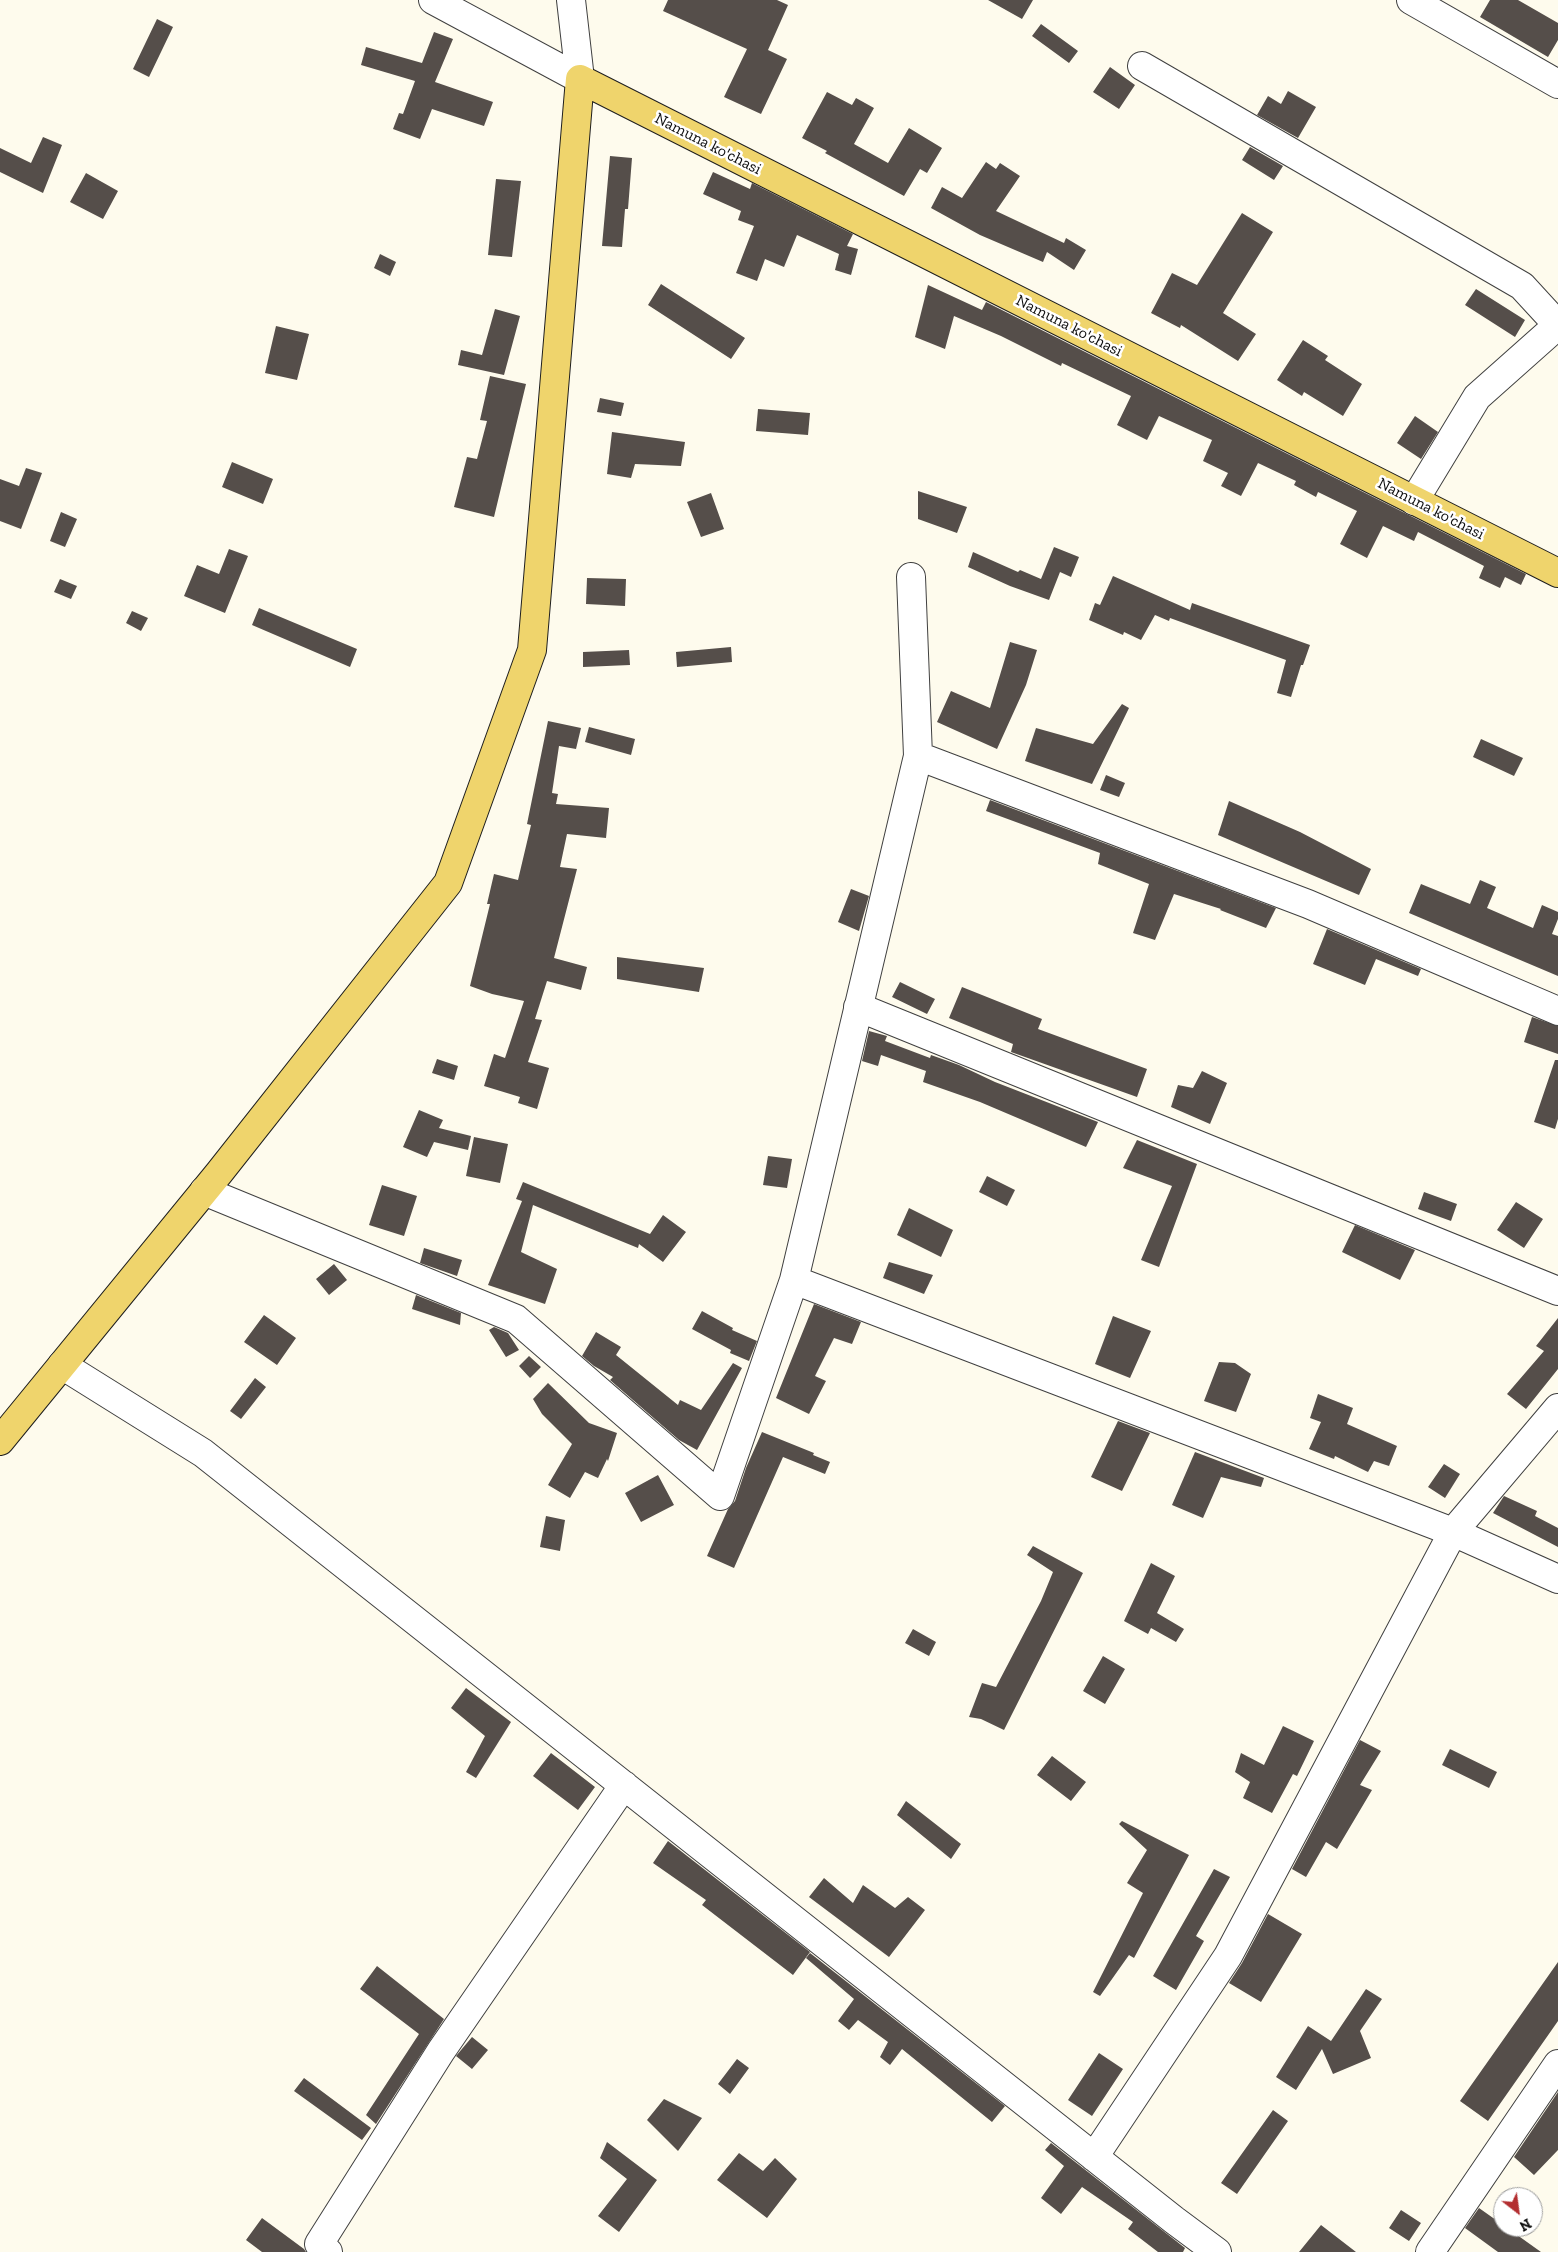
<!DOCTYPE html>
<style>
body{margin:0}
#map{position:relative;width:1558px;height:2252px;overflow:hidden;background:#fefbed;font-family:"Zilla Slab",serif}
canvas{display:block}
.north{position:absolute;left:1493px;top:2187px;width:50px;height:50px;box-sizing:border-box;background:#fff;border:1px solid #9e9e9e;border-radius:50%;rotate:150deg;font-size:14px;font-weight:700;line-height:20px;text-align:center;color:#0d0d0d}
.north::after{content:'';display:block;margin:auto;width:18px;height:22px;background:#b32e30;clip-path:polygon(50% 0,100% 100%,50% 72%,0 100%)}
</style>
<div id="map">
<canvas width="1558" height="2252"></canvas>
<div class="north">N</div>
</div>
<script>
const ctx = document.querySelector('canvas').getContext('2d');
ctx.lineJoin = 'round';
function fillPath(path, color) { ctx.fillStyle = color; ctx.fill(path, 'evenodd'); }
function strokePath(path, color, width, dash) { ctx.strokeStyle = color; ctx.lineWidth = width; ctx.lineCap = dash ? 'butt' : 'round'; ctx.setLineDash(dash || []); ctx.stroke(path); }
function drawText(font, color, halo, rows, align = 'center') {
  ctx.font = font + ' "Zilla Slab",serif'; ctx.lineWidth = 5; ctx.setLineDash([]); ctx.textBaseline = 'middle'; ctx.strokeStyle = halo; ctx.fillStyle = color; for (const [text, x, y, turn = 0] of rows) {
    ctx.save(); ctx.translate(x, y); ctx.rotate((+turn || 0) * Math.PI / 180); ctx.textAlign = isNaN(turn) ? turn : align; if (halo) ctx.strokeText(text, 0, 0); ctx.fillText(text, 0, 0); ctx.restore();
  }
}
const building = new Path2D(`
 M 668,0 L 777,0 L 788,5 L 768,50 L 787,59 L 761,114 L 724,97 L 747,49 L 663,11 Z
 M 988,0 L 1033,0 L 1022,19 Z
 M 1490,0 L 1518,0 L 1558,23 L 1558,40 L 1548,57 L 1480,17 Z
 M 157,19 L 173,27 L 149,77 L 133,69 Z
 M 1041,24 L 1078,51 L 1069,63 L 1032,36 Z
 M 434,32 L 453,39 L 435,82 L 493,102 L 484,126 L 432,109 L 420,139 L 393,129 L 399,113 L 403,114 L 415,81 L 361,65 L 366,47 L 422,63 Z
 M 1110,67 L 1135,85 L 1119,109 L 1093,92 Z
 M 1288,91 L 1316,107 L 1298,138 L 1257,115 L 1268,96 L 1281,104 Z
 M 827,92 L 852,105 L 856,98 L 874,108 L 854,144 L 888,163 L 909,128 L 942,148 L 927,173 L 920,169 L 904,196 L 825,153 L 827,151 L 802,138 Z
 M 43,137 L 62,145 L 43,193 L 0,172 L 0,148 L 31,163 Z
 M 1250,147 L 1283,166 L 1274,180 L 1242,160 Z
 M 610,156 L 632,158 L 628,209 L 625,209 L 622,247 L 602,246 Z
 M 986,162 L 996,169 L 1000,163 L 1020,176 L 996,211 L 1064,243 L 1066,238 L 1086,250 L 1074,270 L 1047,252 L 1043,262 L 980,235 L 931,208 L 942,187 L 962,198 Z
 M 713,172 L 750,189 L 752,183 L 754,184 L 853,234 L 847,246 L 858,249 L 851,275 L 835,270 L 839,254 L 797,235 L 784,267 L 765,259 L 757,281 L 736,273 L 754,226 L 738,220 L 741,211 L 703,194 Z
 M 86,173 L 118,191 L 103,219 L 70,202 Z
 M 496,179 L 521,181 L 512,257 L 488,255 Z
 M 1242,213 L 1273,232 L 1223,313 L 1256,334 L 1238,361 L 1181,325 L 1180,328 L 1151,313 L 1172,273 L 1197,285 Z
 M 380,254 L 396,262 L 390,276 L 374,268 Z
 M 661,284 L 745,338 L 731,359 L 648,305 Z
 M 928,285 L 982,310 L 986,302 L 1526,574 L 1521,585 L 1505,577 L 1500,588 L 1479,578 L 1484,566 L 1418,532 L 1414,541 L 1383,526 L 1367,558 L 1340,544 L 1357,511 L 1318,492 L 1316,497 L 1294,485 L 1296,481 L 1258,463 L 1241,496 L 1221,486 L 1228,473 L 1203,461 L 1212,440 L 1159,416 L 1147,440 L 1117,425 L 1131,396 L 1062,363 L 1061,366 L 1001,336 L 954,316 L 945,349 L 915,337 Z
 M 1476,289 L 1525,320 L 1515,337 L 1465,305 Z
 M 495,309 L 520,316 L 504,375 L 458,365 L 461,350 L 482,355 Z
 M 276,326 L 309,334 L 297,380 L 265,373 Z
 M 1303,340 L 1328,356 L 1325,360 L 1362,384 L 1343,416 L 1304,392 L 1302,396 L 1277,380 Z
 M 490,376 L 526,384 L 494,517 L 454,507 L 467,457 L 477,459 L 487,421 L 480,420 Z
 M 600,398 L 624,403 L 621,416 L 597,412 Z
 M 758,409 L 810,413 L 808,435 L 756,431 Z
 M 1415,416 L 1438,432 L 1421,459 L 1397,443 Z
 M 612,432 L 685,442 L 681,466 L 635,464 L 631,478 L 607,474 Z
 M 232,462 L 273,479 L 263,504 L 222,487 Z
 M 26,468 L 42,473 L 21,529 L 0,521 L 0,479 L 19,486 Z
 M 918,491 L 967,507 L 957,533 L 918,519 Z
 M 711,493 L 724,529 L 701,537 L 687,502 Z
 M 61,512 L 77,519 L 65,547 L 50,541 Z
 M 1054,547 L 1079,557 L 1071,577 L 1060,572 L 1049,600 L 1010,586 L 968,567 L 973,552 L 1018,572 L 1020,570 L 1041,579 Z
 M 229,549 L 248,556 L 225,613 L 184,596 L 197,565 L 219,574 Z
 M 1113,576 L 1190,610 L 1192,603 L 1310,645 L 1303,665 L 1301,665 L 1291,697 L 1277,693 L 1286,660 L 1170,618 L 1169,621 L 1155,615 L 1141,640 L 1124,632 L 1123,635 L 1089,620 L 1095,603 L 1100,605 Z
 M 587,578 L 626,579 L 625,606 L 586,604 Z
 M 60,579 L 77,586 L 71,599 L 54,592 Z
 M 259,608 L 357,649 L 350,667 L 252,625 Z
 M 132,611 L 148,618 L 141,631 L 126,623 Z
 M 1010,642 L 1037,650 L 1026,685 L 997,749 L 937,722 L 951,691 L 990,708 Z
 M 731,647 L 732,662 L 677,667 L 676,652 Z
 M 629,650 L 630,665 L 583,667 L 583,652 Z
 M 1122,704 L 1129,708 L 1092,784 L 1025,761 L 1036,728 L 1093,744 Z
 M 548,721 L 581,728 L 576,749 L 559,746 L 552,793 L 558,794 L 556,804 L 609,808 L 606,838 L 567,834 L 560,867 L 577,869 L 554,958 L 587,967 L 581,990 L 547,981 L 535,1019 L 542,1020 L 528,1062 L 549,1068 L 537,1109 L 518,1103 L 520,1097 L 484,1086 L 494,1054 L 505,1058 L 524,1001 L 492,994 L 470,986 L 490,904 L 487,904 L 494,874 L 518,880 L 531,825 L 527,824 Z
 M 589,727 L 635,739 L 631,755 L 585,742 Z
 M 1481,739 L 1523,758 L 1514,776 L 1473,757 Z
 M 1106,775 L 1125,783 L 1119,797 L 1100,790 Z
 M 990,800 L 1276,908 L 1266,928 L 1220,910 L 1221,909 L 1174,894 L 1155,940 L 1133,933 L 1149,884 L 1098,864 L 1100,853 L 986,811 Z
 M 1229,801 L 1300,832 L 1371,869 L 1359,895 L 1218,835 Z
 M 1480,880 L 1496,887 L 1487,908 L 1533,928 L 1542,905 L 1558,912 L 1558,919 L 1552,934 L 1558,936 L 1558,976 L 1409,913 L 1421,884 L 1470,904 Z
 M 851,889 L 869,896 L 859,931 L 838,922 Z
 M 1327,929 L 1421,969 L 1418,976 L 1376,959 L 1365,985 L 1313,964 Z
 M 617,957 L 704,968 L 699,992 L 617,979 Z
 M 900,982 L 935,999 L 927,1014 L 892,997 Z
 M 962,987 L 1042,1019 L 1038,1029 L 1147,1069 L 1137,1097 L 1011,1052 L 1013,1044 L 949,1018 Z
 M 1532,1017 L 1558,1026 L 1558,1054 L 1524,1042 Z
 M 869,1031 L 887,1036 L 885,1041 L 930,1058 L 931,1055 L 959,1065 L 995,1082 L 1098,1122 L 1086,1147 L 980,1102 L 923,1082 L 926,1071 L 881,1055 L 878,1066 L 862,1061 Z
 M 437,1059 L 458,1066 L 454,1080 L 432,1073 Z
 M 1555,1060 L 1558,1060 L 1558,1119 L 1555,1129 L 1534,1122 Z
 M 1202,1071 L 1227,1083 L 1210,1124 L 1171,1107 L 1178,1085 L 1193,1088 Z
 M 419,1110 L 443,1120 L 439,1128 L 471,1136 L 468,1150 L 434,1142 L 427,1157 L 403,1147 Z
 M 474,1137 L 508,1144 L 500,1183 L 466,1176 Z
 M 1137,1140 L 1197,1164 L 1159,1267 L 1141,1260 L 1172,1186 L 1123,1168 Z
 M 768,1156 L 792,1159 L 787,1188 L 763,1185 Z
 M 987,1176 L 1015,1190 L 1007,1206 L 979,1192 Z
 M 523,1182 L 650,1234 L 663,1215 L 686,1232 L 663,1262 L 639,1244 L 638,1248 L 533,1205 L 521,1252 L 557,1269 L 545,1304 L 488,1285 L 522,1201 L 516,1199 Z
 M 382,1185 L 417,1196 L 404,1236 L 369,1225 Z
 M 1424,1192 L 1457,1204 L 1451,1221 L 1418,1209 Z
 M 1516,1202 L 1543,1219 L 1524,1248 L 1497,1230 Z
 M 909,1208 L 953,1230 L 941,1257 L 897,1235 Z
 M 1355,1225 L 1415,1250 L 1400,1280 L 1342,1252 Z
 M 424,1248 L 462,1260 L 457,1276 L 420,1263 Z
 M 889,1262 L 933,1275 L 924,1294 L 883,1278 Z
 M 334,1264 L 347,1280 L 329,1295 L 316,1279 Z
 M 416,1295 L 461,1313 L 460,1325 L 412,1309 Z
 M 814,1304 L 861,1322 L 852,1344 L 834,1338 L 815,1376 L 826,1381 L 809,1414 L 776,1398 Z
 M 702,1311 L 733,1328 L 732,1330 L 757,1341 L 749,1361 L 730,1353 L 731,1350 L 692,1329 Z
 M 264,1315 L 296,1338 L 277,1365 L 244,1342 Z
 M 1113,1316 L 1151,1331 L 1130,1378 L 1095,1364 Z
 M 1558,1318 L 1558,1369 L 1526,1409 L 1507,1394 L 1544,1351 L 1536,1346 Z
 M 494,1327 L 508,1333 L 519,1350 L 506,1357 L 489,1330 Z
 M 596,1332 L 621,1347 L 616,1355 L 678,1405 L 680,1400 L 701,1410 L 733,1363 L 742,1368 L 697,1450 L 679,1440 L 610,1380 L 613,1377 L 594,1366 L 582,1356 Z
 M 529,1356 L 541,1367 L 530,1378 L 519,1366 Z
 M 1219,1362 L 1235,1363 L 1251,1374 L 1236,1412 L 1204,1401 Z
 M 255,1378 L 266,1387 L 241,1419 L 230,1411 Z
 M 548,1383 L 589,1423 L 617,1433 L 608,1461 L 607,1459 L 598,1478 L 585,1472 L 570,1498 L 548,1485 L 572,1444 L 542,1414 L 533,1399 Z
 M 1318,1394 L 1353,1408 L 1347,1424 L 1397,1446 L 1389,1466 L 1374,1461 L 1368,1472 L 1335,1456 L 1334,1459 L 1309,1449 L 1321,1422 L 1310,1418 Z
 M 1118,1421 L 1150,1433 L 1122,1491 L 1091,1477 Z
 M 762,1432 L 814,1453 L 813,1455 L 830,1462 L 825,1474 L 783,1457 L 734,1568 L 707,1556 L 728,1509 L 735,1501 L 746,1468 Z
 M 1195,1452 L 1264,1478 L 1261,1487 L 1221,1477 L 1203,1518 L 1172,1505 Z
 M 1444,1464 L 1460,1474 L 1445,1498 L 1428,1487 Z
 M 658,1475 L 674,1505 L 641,1522 L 625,1493 Z
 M 1504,1496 L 1537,1511 L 1535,1516 L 1558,1528 L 1558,1547 L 1493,1513 Z
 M 546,1516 L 565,1520 L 560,1551 L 540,1547 Z
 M 1033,1546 L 1083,1573 L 1004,1730 L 981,1719 L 969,1717 L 982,1683 L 996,1687 L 1041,1601 L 1053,1572 L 1027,1555 Z
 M 1151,1563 L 1175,1576 L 1157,1613 L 1184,1629 L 1176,1642 L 1151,1628 L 1148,1634 L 1124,1621 Z
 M 913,1629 L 936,1642 L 929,1656 L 905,1643 Z
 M 1103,1656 L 1125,1669 L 1105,1704 L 1083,1691 Z
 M 466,1688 L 511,1722 L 476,1778 L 466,1772 L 485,1736 L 451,1708 Z
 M 1283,1726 L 1314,1741 L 1297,1776 L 1293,1774 L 1272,1813 L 1243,1798 L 1250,1782 L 1235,1772 L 1241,1753 L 1264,1765 Z
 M 1360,1740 L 1381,1751 L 1360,1785 L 1372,1790 L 1337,1849 L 1326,1842 L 1306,1877 L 1292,1869 Z
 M 1450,1749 L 1497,1772 L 1489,1788 L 1442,1765 Z
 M 551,1753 L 595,1787 L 578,1810 L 533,1776 Z
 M 1052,1756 L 1086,1782 L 1071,1801 L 1037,1775 Z
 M 906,1801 L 961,1844 L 951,1859 L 897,1815 Z
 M 1122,1821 L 1189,1855 L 1134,1958 L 1129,1955 L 1100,1996 L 1093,1992 L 1143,1893 L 1127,1883 L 1147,1850 L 1119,1824 Z
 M 668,1841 L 810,1952 L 793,1975 L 702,1905 L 706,1900 L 653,1863 Z
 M 1214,1869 L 1230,1877 L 1196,1936 L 1204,1941 L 1176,1990 L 1153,1976 Z
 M 824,1878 L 853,1903 L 863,1885 L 895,1908 L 908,1897 L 925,1910 L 889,1957 L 809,1897 Z
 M 1268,1914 L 1302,1934 L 1261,2002 L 1229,1983 L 1242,1963 Z
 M 810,1953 L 1005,2106 L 992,2122 L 902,2049 L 890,2065 L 880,2057 L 888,2042 L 858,2020 L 849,2030 L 838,2021 L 854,1999 L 806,1958 Z
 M 1558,1962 L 1558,2021 L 1488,2121 L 1460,2101 Z
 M 377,1966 L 444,2019 L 376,2124 L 366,2115 L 419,2034 L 360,1989 Z
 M 1366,1989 L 1382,1999 L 1360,2031 L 1371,2058 L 1333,2074 L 1322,2049 L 1296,2090 L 1276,2077 L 1308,2026 L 1331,2041 Z
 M 472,2037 L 488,2050 L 472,2069 L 456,2056 Z
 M 1099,2053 L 1123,2069 L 1092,2116 L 1068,2100 Z
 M 737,2059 L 749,2068 L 730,2094 L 718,2084 Z
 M 304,2078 L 371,2128 L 362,2140 L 294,2091 Z
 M 1558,2092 L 1558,2150 L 1534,2175 L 1514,2157 Z
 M 664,2099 L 702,2118 L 678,2151 L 647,2120 Z
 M 1273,2110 L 1288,2121 L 1237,2194 L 1221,2183 Z
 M 607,2142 L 657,2180 L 619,2232 L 598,2216 L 627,2179 L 600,2158 Z
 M 1051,2143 L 1185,2248 L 1183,2252 L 1158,2252 L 1128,2229 L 1133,2222 L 1082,2187 L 1061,2214 L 1041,2198 L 1064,2166 L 1045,2150 Z
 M 739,2153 L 763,2171 L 775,2158 L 797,2179 L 767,2218 L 717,2180 Z
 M 1479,2208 L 1503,2225 L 1503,2227 L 1506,2227 L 1541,2252 L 1498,2252 L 1465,2228 Z
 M 1401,2210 L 1421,2223 L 1409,2241 L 1389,2228 Z
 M 262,2218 L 304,2249 L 306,2252 L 262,2252 L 246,2240 Z
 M 1321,2225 L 1356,2252 L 1299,2252 Z`);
const minor = new Path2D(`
 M 433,0 L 580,79
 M 571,0 L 580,79
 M 1411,0 L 1558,84
 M 1142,66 L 1522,286 L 1557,324 L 1558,323
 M 1414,501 L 1477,397 L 1558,325
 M 918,756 L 1308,904 L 1558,1011
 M 858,1007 L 1558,1291
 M 204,1191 L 516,1319 L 720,1496 L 794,1280 L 918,756 L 911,577
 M 794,1280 L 1453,1532 L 1558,1579
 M 62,1365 L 203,1453 L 1174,2220 L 1217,2252
 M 1094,2157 L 1228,1956 L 1453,1532 L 1558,1408
 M 328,2252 L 319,2244 L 441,2051 L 624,1785
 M 1430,2252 L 1558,2064`);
const major = new Path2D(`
 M 0,1441 L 219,1173 L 448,883 L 532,650 L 580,79 L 1558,573`);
const streetNames = [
 ["Namuna ko'chasi",708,144,27],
 ["Namuna ko'chasi",1069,326,27],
 ["Namuna ko'chasi",1431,509,27]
];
fillPath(building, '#554e4a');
strokePath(minor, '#404040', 30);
strokePath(major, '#1e1e1e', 30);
strokePath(minor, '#fff', 28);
strokePath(major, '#efd46c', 28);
drawText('16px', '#0d0d0d', '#fff', streetNames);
</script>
